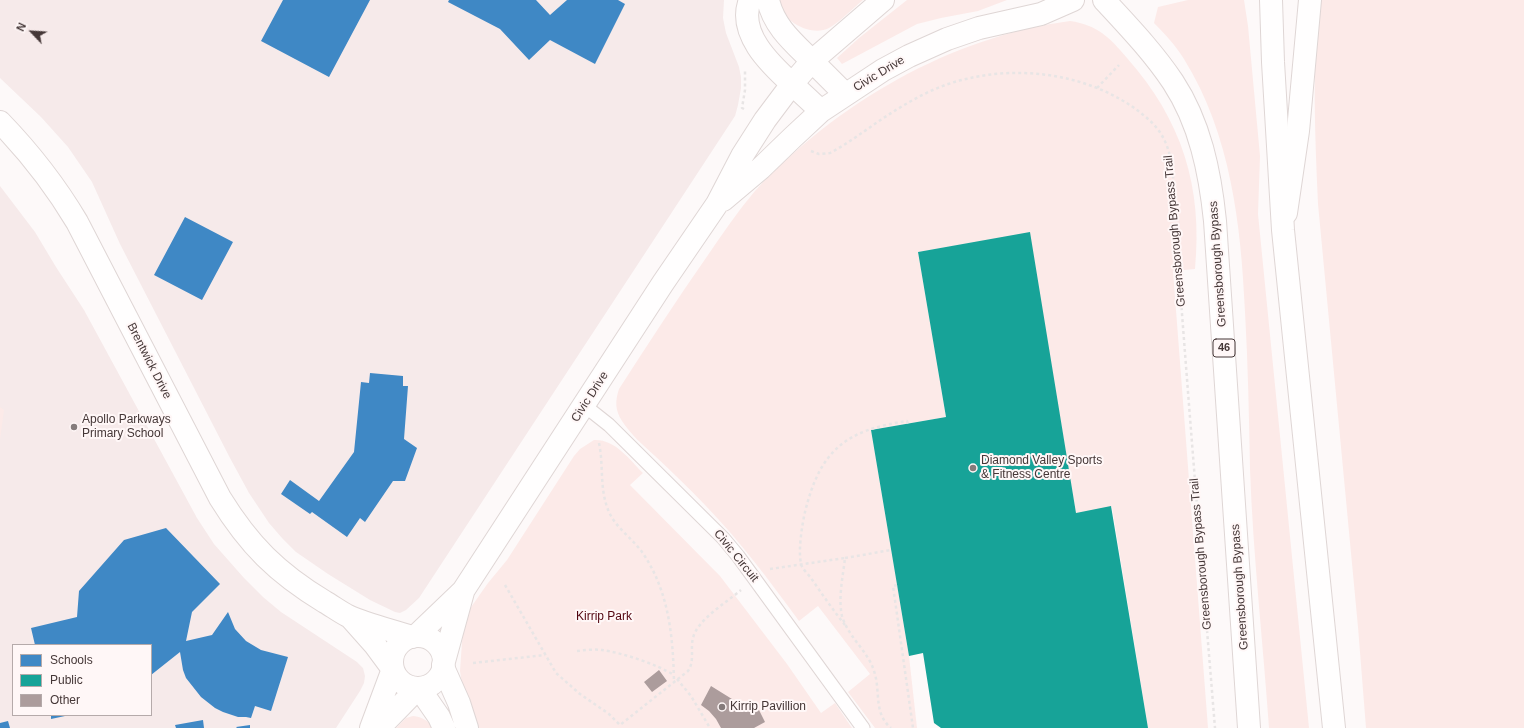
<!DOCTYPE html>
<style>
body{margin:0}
#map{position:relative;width:1524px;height:728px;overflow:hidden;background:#fdf9f9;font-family:Arial,sans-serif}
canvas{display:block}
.legend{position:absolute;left:12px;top:644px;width:140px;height:72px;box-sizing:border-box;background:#fff7f7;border:1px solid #b5aaaa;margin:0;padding:5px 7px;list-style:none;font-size:12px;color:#453737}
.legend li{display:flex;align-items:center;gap:8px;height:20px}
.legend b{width:20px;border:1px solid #b5aaaa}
.north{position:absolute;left:12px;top:12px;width:40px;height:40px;-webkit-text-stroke:3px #fff7f7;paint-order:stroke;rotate:295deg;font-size:11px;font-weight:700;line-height:16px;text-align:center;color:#453737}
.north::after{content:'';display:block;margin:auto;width:14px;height:18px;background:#453737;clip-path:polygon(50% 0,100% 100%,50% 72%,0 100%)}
</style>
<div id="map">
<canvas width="1524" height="728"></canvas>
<ul class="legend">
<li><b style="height:11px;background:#3f88c5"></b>Schools</li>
<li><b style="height:11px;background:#17a398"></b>Public</li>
<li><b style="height:11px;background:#ac9c9c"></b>Other</li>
</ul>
<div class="north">N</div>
</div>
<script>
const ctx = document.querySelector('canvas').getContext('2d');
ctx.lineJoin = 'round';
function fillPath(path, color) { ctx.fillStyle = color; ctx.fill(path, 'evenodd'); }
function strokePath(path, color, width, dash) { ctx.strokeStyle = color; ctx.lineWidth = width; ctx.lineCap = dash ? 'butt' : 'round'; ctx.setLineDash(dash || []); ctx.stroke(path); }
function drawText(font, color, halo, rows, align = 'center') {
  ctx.font = font + ' Arial,sans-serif'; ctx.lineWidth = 4; ctx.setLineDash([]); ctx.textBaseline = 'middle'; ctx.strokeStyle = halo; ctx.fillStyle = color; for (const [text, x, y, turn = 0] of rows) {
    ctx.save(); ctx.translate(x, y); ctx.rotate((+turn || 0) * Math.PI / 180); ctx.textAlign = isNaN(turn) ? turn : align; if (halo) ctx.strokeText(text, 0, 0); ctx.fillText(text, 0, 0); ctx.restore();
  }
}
const built = new Path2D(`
 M 0,0 L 724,0 L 723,18 L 726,33 L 739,67 L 741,77 L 741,88 L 738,105 L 735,116 L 419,598 L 406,610 L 400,613 L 395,612 L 370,600 L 328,574 L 296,552 L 282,538 L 269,523 L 249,493 L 230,458 L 120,244 L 92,182 L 68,147 L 41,117 L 0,78 Z
 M 0,186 L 35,232 L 56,267 L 84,310 L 197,518 L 214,544 L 244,578 L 263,597 L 281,612 L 357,662 L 363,668 L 365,676 L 364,683 L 360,691 L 336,728 L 0,728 ZM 13,645 L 151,645 L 151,715 L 13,715 Z`);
const green = new Path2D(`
 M 780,0 L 863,0 C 852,9 841,21 829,28 C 814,36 788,25 782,9 C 781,6 780,3 780,0 Z
 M 907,0 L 1007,0 L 978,11 L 941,18 L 917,24 L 842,64 L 837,58 L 859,38 Z
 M 1188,0 L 1244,0 L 1248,26 L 1260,156 L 1258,214 L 1309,728 L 1269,728 C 1263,642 1253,555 1250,469 C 1249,417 1248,364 1245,312 C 1241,225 1231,135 1184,59 C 1176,46 1165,34 1154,23 L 1158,7 Z
 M 1319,0 L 1524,0 L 1524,728 L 1366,728 L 1358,627 L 1318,204 C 1315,136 1312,68 1319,0 Z
 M 1070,21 C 1098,25 1110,38 1127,58 C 1182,120 1203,187 1195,269 L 1173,271 L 1208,728 L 1148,728 L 1112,507 L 1076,513 L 1029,233 L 918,252 L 946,417 L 871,430 L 909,656 L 917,728 L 875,728 L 848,692 L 870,674 L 818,606 L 799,621 C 769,580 740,541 705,505 C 689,488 672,472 655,456 C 643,445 631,435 622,421 C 615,410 615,401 619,389 C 648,344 677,299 708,255 C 723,233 738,211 755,191 C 837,103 950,37 1070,21 Z
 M 0,407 L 4,410 L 0,440 Z
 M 594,440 C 615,439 629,459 643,473 L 630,485 L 720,576 L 787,664 L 821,713 L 835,703 L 852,728 L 476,728 L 463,690 L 460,671 L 463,628 L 469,610 L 488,583 L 507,560 L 574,456 L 580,449 Z
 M 413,716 C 423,717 428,721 434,728 L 396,728 L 406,718 Z`);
const schools = new Path2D(`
 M 283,0 L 370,0 L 329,77 L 261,41 Z
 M 449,0 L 536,0 L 550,15 L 567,0 L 618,0 L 625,4 L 595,64 L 550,40 L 529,60 L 500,29 L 448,2 Z
 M 185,217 L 233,242 L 202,300 L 154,275 Z
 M 370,373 L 403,376 L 403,386 L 408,386 L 404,439 L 417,448 L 405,481 L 393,481 L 365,522 L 360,518 L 347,537 L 312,512 L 310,514 L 281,494 L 290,480 L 319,501 L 354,452 L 361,382 L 369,383 Z
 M 166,528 L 220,584 L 192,612 L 186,641 L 212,635 L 228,612 L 235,629 L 246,641 L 261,650 L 288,657 L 271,711 L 255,706 L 251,718 L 246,717 L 238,717 L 223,712 L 215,708 L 201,697 L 186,678 L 183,670 L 180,652 L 151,675 L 151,645 L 35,645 L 31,628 L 77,617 L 79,591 L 124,540 Z
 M 51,715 L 65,715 L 65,716 L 51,719 Z
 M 203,720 L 204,728 L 176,728 L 175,725 Z
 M 8,721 L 10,728 L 0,728 L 0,723 Z
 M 250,725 L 250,728 L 237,728 L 236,727 Z`);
const public = new Path2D(`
 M 1030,232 L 1076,513 L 1111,506 L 1148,728 L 941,728 L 934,723 L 923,653 L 909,656 L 871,430 L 946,417 L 918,252 Z`);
const building = new Path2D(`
 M 659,670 L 667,681 L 652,692 L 644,682 Z
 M 711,686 L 740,704 L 743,709 L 755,702 L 765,722 L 754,728 L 721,728 L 716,719 L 709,711 L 701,705 Z`);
const path = new Path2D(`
 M 1097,88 L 1119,65
 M 744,109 L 742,108 L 745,90 L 745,70
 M 811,151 L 819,154 L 830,153 C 847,144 863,132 879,121 C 906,103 934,86 966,79 C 1023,65 1089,75 1137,110 C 1146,117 1155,124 1161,134 C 1175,156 1173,185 1175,210 C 1176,236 1178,262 1180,287 C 1191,434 1203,581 1215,728
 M 599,443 C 604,467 599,489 609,512 C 616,528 632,538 642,552 C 669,591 673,636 674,682
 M 845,558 L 891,550
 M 770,569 L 845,558 C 843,576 838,598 842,616 C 848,637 868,651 874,671 C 881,691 873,713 891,728
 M 505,585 L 556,673 L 580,694 L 609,714 L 620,725 L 688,671 C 695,661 690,649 693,638 C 697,620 727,602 741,590
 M 897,585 L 893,586 L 913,728
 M 845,625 C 833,610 822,594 811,578 C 808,574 801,568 801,563 C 798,551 802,525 805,512 C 820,450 846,430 907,421 L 908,424
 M 577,651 C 585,650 594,649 602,650 C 623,653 656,664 674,675
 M 473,663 L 545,655
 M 677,679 L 691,696 L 710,728`);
const lane = new Path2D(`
 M 585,406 L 609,425 L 723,538 L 738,556 L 863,728`);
const street = new Path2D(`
 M 750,0 C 737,33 770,64 792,84
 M 768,0 C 774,27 794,43 812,61
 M 0,122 C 30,153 55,185 77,222 L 220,498 C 249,545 277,573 325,602 C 332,606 340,612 348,616 C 368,625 391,630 412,637
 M 351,618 L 375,645 L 392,668
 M 443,667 L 459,703 L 467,728
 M 419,688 L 439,717 L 444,728`);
const secondary = new Path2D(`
 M 812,61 L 845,94
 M 792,84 L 821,111
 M 723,200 L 761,168 L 792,138 L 821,111 L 883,70 L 909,56 L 947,39 L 979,28 L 1041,14 L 1073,0
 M 416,636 L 463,591 L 663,283 L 717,204 L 742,156 L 765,120 L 792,84 L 812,61 L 883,0
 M392 662a26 26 0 1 1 52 0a26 26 0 1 1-52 0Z
 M 443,665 L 463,592
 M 371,728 L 393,669
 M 379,728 L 418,688`);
const primary = new Path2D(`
 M 1286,213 L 1298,131 L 1310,0`);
const highway = new Path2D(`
 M 1104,0 C 1128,26 1153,52 1173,82 C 1200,123 1210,172 1215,221 L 1249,728
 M 1271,0 L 1273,62 L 1283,230 L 1334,728`);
const markers = [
 [74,427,4,"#857b7b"],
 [973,468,4,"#857b7b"],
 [722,707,4,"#857b7b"]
];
const shields = [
 [1224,348,22]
];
const shieldNames = [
 ["46",1224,348]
];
const streetNames = [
 ["Civic Drive",879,74,-31],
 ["Greensborough Bypass Trail",1175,231,-95],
 ["Greensborough Bypass",1218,264,-94],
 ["Brentwick Drive",149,361,63],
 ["Civic Drive",590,397,-57],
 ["Greensborough Bypass Trail",1201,554,-95],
 ["Civic Circuit",736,556,51],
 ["Greensborough Bypass",1240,587,-94]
];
const poiNames = [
 ["Apollo Parkways",82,420],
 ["Primary School",82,434],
 ["Diamond Valley Sports",981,461],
 ["& Fitness Centre",981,475],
 ["Kirrip Pavillion",730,707]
];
const parkNames = [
 ["Kirrip Park",604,617]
];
fillPath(built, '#f6eaea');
fillPath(green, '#fceae8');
fillPath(schools, '#3f88c5');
fillPath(public, '#17a398');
fillPath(building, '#ac9c9c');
strokePath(lane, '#dfd6d5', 15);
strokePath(street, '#dfd6d5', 24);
strokePath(secondary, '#dfd6d5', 24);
strokePath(primary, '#dfd6d5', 24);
strokePath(highway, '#dfd6d5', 24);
strokePath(path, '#e8e5e5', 2.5, [3, 3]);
strokePath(lane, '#fffefe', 13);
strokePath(street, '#fffefe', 22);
strokePath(secondary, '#fffefe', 22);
strokePath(primary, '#fffefe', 22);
strokePath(highway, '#fffefe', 22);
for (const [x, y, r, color] of markers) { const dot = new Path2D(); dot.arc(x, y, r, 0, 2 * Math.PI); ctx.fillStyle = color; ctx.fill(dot); strokePath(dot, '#fff7f7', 1.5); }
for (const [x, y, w] of shields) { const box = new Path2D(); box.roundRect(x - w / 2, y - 9, w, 18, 3); ctx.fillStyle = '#fff7f7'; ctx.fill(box); strokePath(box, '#453737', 1); }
drawText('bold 11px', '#453737', null, shieldNames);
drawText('12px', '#453737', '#fff7f7', streetNames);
drawText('12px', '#453737', '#fff7f7', poiNames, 'left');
drawText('12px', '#530610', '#fff7f7', parkNames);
</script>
